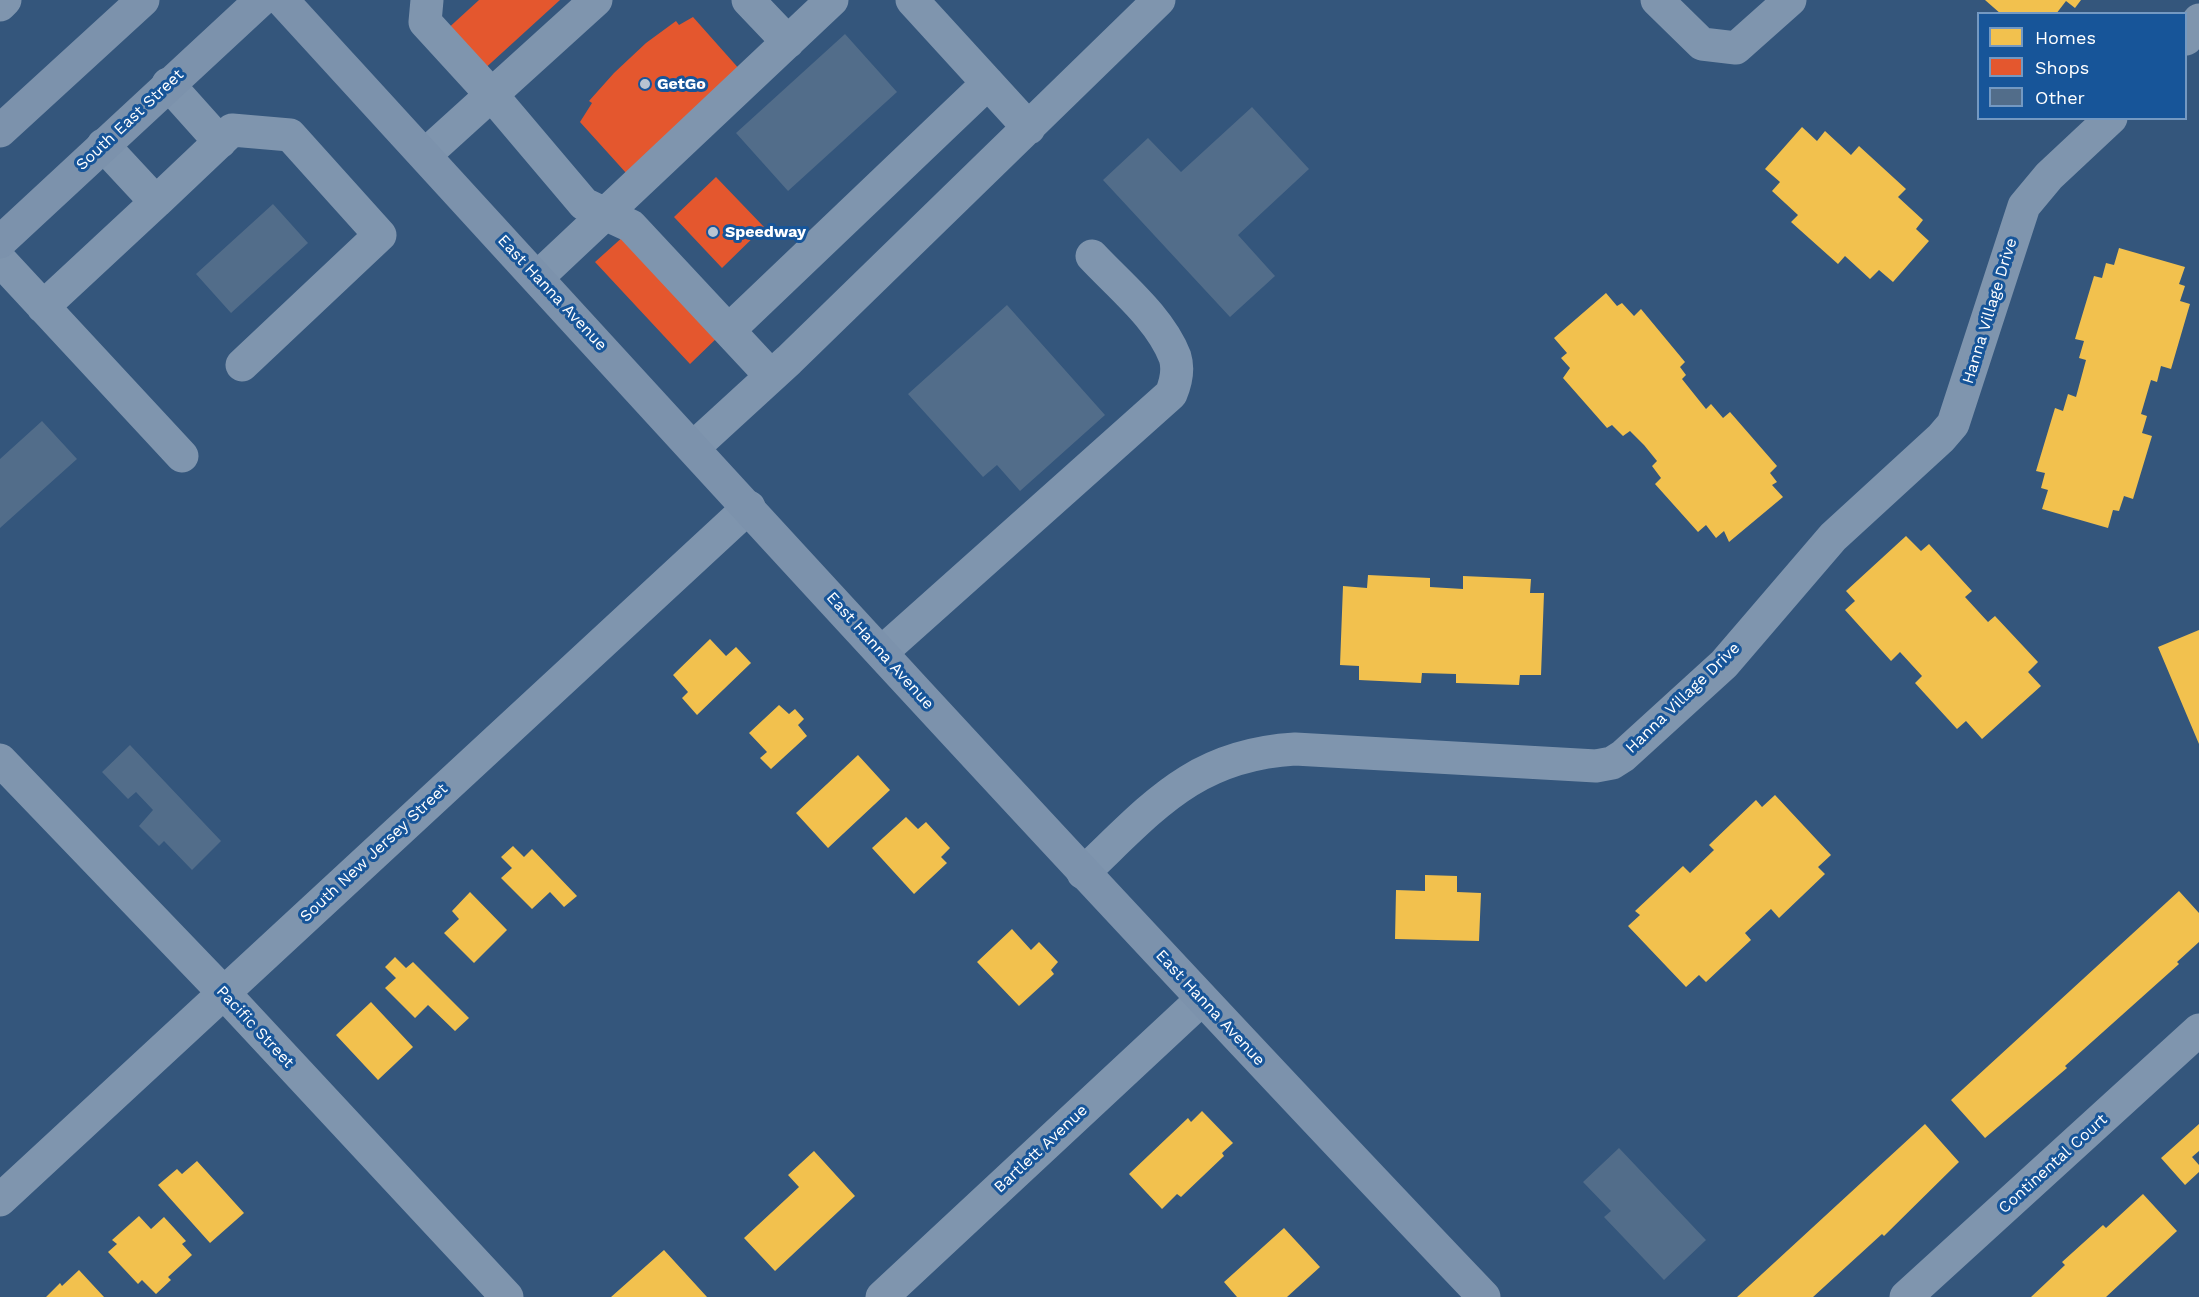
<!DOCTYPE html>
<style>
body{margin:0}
#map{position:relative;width:2199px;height:1297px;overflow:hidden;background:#34567c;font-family:"Work Sans",sans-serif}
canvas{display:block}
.legend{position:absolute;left:1977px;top:12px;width:210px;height:108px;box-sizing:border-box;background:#175599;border:2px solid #7499c2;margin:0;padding:8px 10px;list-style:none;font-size:18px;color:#fff}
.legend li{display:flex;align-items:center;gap:12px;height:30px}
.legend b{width:30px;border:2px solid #7499c2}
</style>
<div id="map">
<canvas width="2199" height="1297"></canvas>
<ul class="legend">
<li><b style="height:16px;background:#f2c14e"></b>Homes</li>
<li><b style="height:16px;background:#e4572e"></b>Shops</li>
<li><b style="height:16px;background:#526d8a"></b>Other</li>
</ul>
</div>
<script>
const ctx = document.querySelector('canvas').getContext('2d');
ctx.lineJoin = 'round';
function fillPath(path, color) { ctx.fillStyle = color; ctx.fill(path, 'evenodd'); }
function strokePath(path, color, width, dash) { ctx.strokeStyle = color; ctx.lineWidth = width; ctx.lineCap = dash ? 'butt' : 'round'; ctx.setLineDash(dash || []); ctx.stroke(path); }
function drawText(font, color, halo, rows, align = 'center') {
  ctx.font = font + ' "Work Sans",sans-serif'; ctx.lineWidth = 6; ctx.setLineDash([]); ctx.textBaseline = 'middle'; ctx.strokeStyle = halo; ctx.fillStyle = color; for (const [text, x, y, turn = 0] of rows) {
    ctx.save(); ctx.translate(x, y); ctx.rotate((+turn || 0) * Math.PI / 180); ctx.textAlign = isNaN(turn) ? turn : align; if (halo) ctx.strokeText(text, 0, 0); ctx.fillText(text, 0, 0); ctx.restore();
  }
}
const homes = new Path2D(`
 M 1985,0 L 2081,0 L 2075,8 L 2066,1 L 2056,14 L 2001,14 Z
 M 1802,127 L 1817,141 L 1825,131 L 1851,155 L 1859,146 L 1906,189 L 1898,197 L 1923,220 L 1916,229 L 1929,241 L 1893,282 L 1879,270 L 1870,279 L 1845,256 L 1838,264 L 1791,222 L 1798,215 L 1772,191 L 1780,182 L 1765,169 Z
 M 2119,248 L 2185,267 L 2179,284 L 2185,286 L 2180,301 L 2190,304 L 2171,369 L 2161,366 L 2157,382 L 2151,380 L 2141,414 L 2147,416 L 2142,433 L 2152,436 L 2133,499 L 2124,496 L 2119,511 L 2113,510 L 2108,528 L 2042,509 L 2048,490 L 2041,488 L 2045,473 L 2036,471 L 2055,408 L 2063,411 L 2068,394 L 2076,397 L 2086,360 L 2079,358 L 2084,341 L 2075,339 L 2094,276 L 2102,278 L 2106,263 L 2114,265 Z
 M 1606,293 L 1617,306 L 1622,303 L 1634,316 L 1641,309 L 1685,362 L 1680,367 L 1686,375 L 1682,379 L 1706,409 L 1711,404 L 1723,418 L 1730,412 L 1777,466 L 1770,473 L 1777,482 L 1772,485 L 1783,497 L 1729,542 L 1724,531 L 1716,538 L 1706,525 L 1698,532 L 1655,484 L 1661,478 L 1652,466 L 1657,461 L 1644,445 L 1630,431 L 1623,436 L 1612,425 L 1607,428 L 1563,378 L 1570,368 L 1561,358 L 1567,353 L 1554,338 Z
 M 1906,536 L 1921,551 L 1929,544 L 1972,591 L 1965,597 L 1988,622 L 1995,616 L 2038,662 L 2028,672 L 2041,686 L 1982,739 L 1966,721 L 1957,729 L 1915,683 L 1922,676 L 1900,652 L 1891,661 L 1845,610 L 1855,601 L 1846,591 Z
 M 1368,575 L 1430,578 L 1430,587 L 1463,589 L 1463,576 L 1531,579 L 1530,593 L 1544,593 L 1541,675 L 1520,675 L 1519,685 L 1456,683 L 1456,674 L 1422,673 L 1421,683 L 1359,680 L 1359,666 L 1340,665 L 1343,586 L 1367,588 Z
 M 2199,630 L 2199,744 L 2158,647 Z
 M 710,639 L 726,656 L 736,647 L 751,663 L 697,715 L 682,698 L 688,692 L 673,675 Z
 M 779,705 L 789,714 L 795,709 L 804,719 L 798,725 L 807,736 L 771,769 L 760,758 L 767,752 L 749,733 Z
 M 858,755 L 890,790 L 828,848 L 796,813 Z
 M 1775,795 L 1831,855 L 1818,867 L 1825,874 L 1779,918 L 1771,909 L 1745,933 L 1751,940 L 1706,982 L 1699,975 L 1686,987 L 1628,926 L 1640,915 L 1635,911 L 1683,866 L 1690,873 L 1714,850 L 1709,845 L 1756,800 L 1762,807 Z
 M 906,817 L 918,829 L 926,822 L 950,848 L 941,857 L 947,863 L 914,894 L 872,848 Z
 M 513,846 L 524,857 L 532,849 L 577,896 L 564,907 L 550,892 L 532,909 L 501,878 L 512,868 L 501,857 Z
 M 1425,875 L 1457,876 L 1457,892 L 1481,893 L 1479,941 L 1395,939 L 1396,890 L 1425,891 Z
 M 2179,891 L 2199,913 L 2199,942 L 2177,962 L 2179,964 L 2065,1066 L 2067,1068 L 1985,1138 L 1951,1100 Z
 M 470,892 L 507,930 L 474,963 L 444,933 L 459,919 L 452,911 Z
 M 1012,929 L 1031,950 L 1039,942 L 1058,962 L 1051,970 L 1054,974 L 1019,1006 L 977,962 Z
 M 395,957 L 406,968 L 413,962 L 469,1018 L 455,1031 L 428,1005 L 415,1018 L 385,988 L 396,978 L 385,967 Z
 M 371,1002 L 413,1047 L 378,1080 L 336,1035 Z
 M 1202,1111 L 1233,1143 L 1222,1153 L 1224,1156 L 1181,1197 L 1177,1194 L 1162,1209 L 1129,1174 L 1188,1118 L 1191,1122 Z
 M 1925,1124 L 1959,1162 L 1884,1236 L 1882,1234 L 1813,1297 L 1737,1297 Z
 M 2199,1124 L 2199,1151 L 2192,1157 L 2199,1165 L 2199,1172 L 2185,1185 L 2161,1158 Z
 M 814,1151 L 855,1196 L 775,1271 L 744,1238 L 799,1187 L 788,1175 Z
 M 197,1161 L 244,1213 L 210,1243 L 158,1185 L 177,1169 L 182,1174 Z
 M 2143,1194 L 2177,1231 L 2106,1297 L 2031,1297 L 2065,1265 L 2062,1262 L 2103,1225 L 2106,1228 Z
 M 139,1216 L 151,1229 L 164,1217 L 186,1241 L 182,1244 L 192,1255 L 168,1277 L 171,1280 L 156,1294 L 142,1280 L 138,1284 L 108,1252 L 117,1244 L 112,1240 Z
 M 1284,1228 L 1320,1267 L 1287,1297 L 1237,1297 L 1224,1282 Z
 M 664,1250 L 707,1297 L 611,1297 Z
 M 79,1270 L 104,1297 L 46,1297 L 60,1283 L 62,1286 Z`);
const shops = new Path2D(`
 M 479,0 L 560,0 L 481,72 L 444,32 Z
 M 693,17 L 741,71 L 627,174 L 580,122 L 592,103 L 589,101 L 614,73 L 646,43 L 676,21 L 679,25 Z
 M 716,177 L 764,227 L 722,268 L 674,217 Z
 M 625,235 L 719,336 L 690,364 L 595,262 Z`);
const building = new Path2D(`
 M 845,34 L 897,92 L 788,191 L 736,133 Z
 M 1252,107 L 1309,169 L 1238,235 L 1275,276 L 1230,317 L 1103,180 L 1148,138 L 1181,172 Z
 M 273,204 L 308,243 L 231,313 L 196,274 Z
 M 1007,305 L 1105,415 L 1020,491 L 997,465 L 983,477 L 908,394 Z
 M 42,421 L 77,459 L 0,528 L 0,459 Z
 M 130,745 L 221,841 L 192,870 L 164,841 L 159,846 L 139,826 L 153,810 L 136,792 L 128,799 L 102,772 Z
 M 1619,1148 L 1706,1240 L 1664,1280 L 1604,1217 L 1611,1211 L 1583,1182 Z`);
const minor = new Path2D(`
 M 427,0 L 425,22 L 490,93 L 584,204 L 605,214 L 832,0
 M 748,0 L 788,42
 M 912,0 L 1029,128
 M 1657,0 L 1702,44 L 1736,48 L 1790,0
 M 0,5 L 5,0
 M 2186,39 L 2199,20
 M 168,84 L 220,142
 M 103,145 L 156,202 L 232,130 L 290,135 L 380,235 L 242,365
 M 425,155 L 596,0
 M 0,260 L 182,456
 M 538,277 L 605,214 L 631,226 L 771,376
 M 43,307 L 156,202
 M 729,330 L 988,83
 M 694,447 L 789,360 L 1159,0
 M 882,652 L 1171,394 C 1176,382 1179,370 1175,357 C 1160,318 1120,286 1092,256
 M 0,760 L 223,992 L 507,1297
 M 1083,873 C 1152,808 1193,755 1295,749 L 1596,766 L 1612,763 L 1623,756 L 1724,664 L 1833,537 L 1941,438 L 1953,424 L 2024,206 L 2049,176 L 2111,118
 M 0,1200 L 749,507
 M 882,1297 L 1201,1000
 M 1906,1297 L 2199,1030`);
const major = new Path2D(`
 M 282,0 C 680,435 1077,870 1484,1297
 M 0,131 L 143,0
 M 0,242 L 261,0`);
const markers = [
 [645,84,6,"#b8c4d1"],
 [713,232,6,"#b8c4d1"]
];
const poiNames = [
 ["GetGo",657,84],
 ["Speedway",725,232]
];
const streetNames = [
 ["South East Street",130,120,-43],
 ["East Hanna Avenue",552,293,47],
 ["Hanna Village Drive",1990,311,-73],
 ["East Hanna Avenue",880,651,48],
 ["Hanna Village Drive",1683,698,-44],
 ["South New Jersey Street",374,853,-43],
 ["East Hanna Avenue",1210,1008,47],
 ["Pacific Street",255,1027,47],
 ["Bartlett Avenue",1041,1149,-43],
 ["Continental Court",2053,1164,-42]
];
fillPath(homes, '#f2c14e');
fillPath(shops, '#e4572e');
fillPath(building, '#526d8a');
strokePath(minor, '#7f95ae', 33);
strokePath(major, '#7c92ac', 33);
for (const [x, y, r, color] of markers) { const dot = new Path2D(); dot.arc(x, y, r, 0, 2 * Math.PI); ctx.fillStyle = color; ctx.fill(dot); strokePath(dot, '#175599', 2); }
drawText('bold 16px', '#fff', '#175599', poiNames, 'left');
drawText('16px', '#fff', '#175599', streetNames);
</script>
